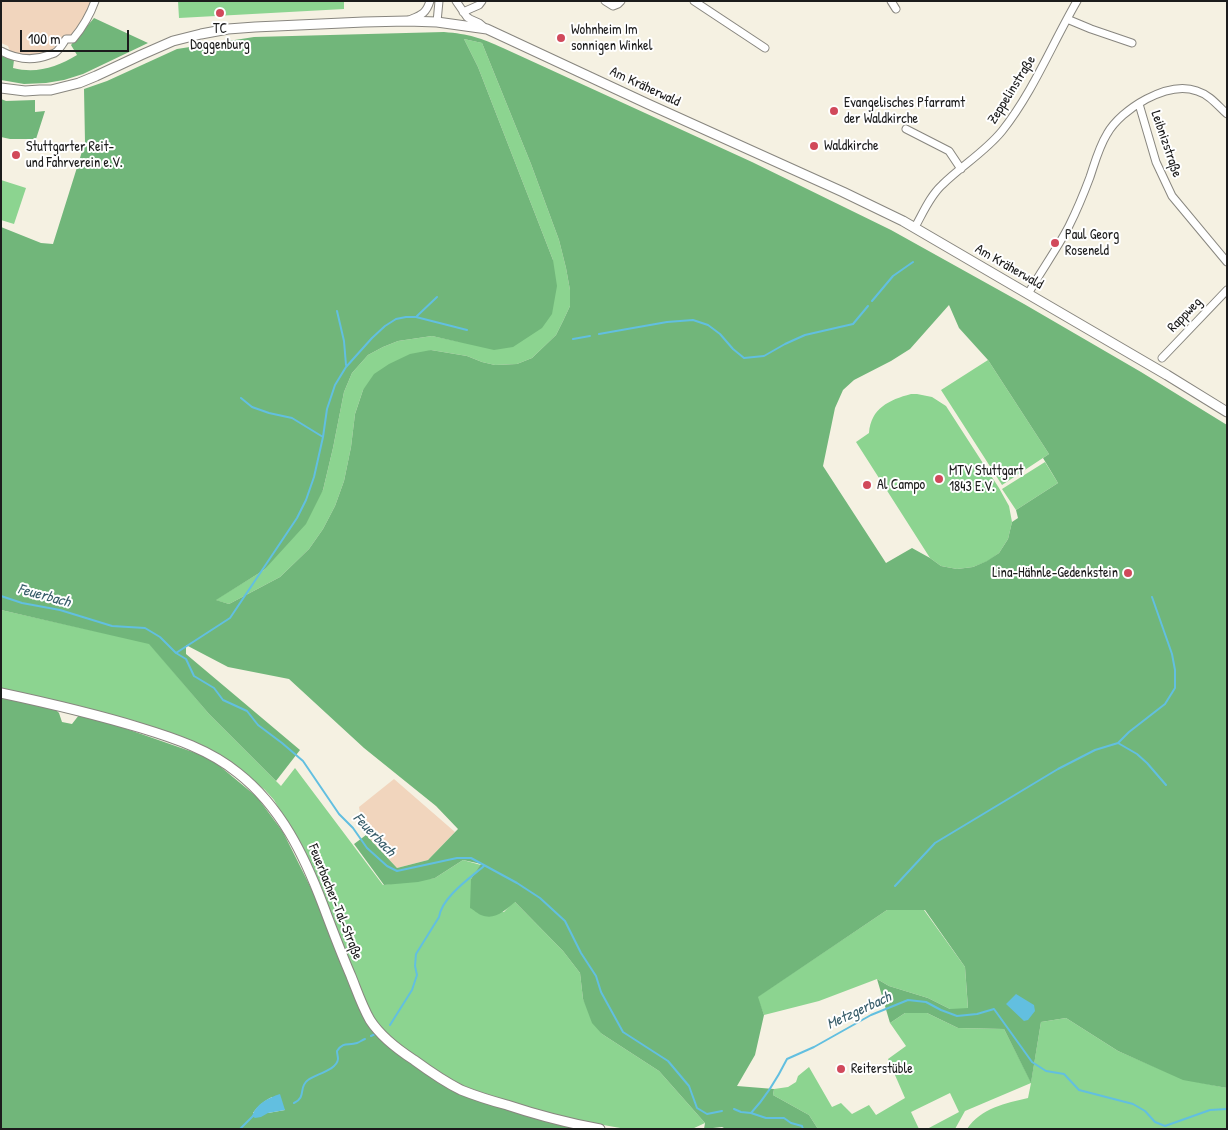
<!DOCTYPE html>
<meta charset="utf-8">
<style>
body{margin:0}
#map{position:relative;width:1228px;height:1130px;overflow:hidden;background:#f5f1e2;font-family:"Patrick Hand",sans-serif}
canvas{display:block}
.frame{position:absolute;inset:0;border:2px solid #1c1c1c;pointer-events:none}
.scale{position:absolute;left:20px;top:30px;width:109px;height:22px;box-sizing:border-box;border:2px solid #1c1c1c;border-top:0;padding-left:6px;font-size:15px;line-height:18px;white-space:nowrap;color:#1c1c1c;-webkit-text-stroke:4px #fff;paint-order:stroke}
</style>
<div id="map">
<canvas width="1228" height="1130"></canvas>
<div class="frame"></div>
<div class="scale">100 m</div>
</div>
<script>
const ctx = document.querySelector('canvas').getContext('2d');
ctx.lineJoin = 'round';
function fillPath(path, color) { ctx.fillStyle = color; ctx.fill(path, 'evenodd'); }
function strokePath(path, color, width, dash) { ctx.strokeStyle = color; ctx.lineWidth = width; ctx.lineCap = dash ? 'butt' : 'round'; ctx.setLineDash(dash || []); ctx.stroke(path); }
function drawText(font, color, halo, rows, align = 'center') {
  ctx.font = font + ' "Patrick Hand",sans-serif'; ctx.lineWidth = 4; ctx.setLineDash([]); ctx.textBaseline = 'middle'; ctx.strokeStyle = halo; ctx.fillStyle = color; for (const [text, x, y, turn = 0] of rows) {
    ctx.save(); ctx.translate(x, y); ctx.rotate((+turn || 0) * Math.PI / 180); ctx.textAlign = isNaN(turn) ? turn : align; if (halo) ctx.strokeText(text, 0, 0); ctx.fillText(text, 0, 0); ctx.restore();
  }
}
const built = new Path2D(`
 M 1,1 L 91,1 L 83,20 L 70,37 L 55,49 L 46,53 L 36,55 L 25,55 L 16,54 L 10,51 L 8,46 L 1,43 Z
 M 394,779 L 455,832 L 428,860 L 397,868 L 366,835 L 362,825 L 359,807 Z`);
const green = new Path2D(`
 M 178,1 L 344,1 L 344,9 L 179,18 Z
 M 464,39 L 482,43 L 531,164 L 559,240 L 566,268 L 570,290 L 570,306 L 563,321 L 556,335 L 532,358 L 517,364 L 495,365 L 482,362 L 467,356 L 431,350 L 363,390 L 355,414 L 351,447 L 344,481 L 335,506 L 323,529 L 309,549 L 280,577 L 229,604 L 215,600 L 264,570 L 323,490 L 333,448 L 344,392 L 352,373 L 368,355 L 383,347 L 398,341 L 432,336 L 461,342 L 553,260 L 478,67 Z
 M 1,180 L 26,188 L 14,224 L 1,220 Z
 M 988,360 L 1049,454 L 1002,485 L 941,390 Z
 M 911,394 L 917,394 L 932,397 L 946,406 L 999,488 L 1009,506 L 1012,522 L 1008,539 L 999,553 L 988,561 L 973,567 L 957,569 L 941,566 L 930,558 L 856,442 L 869,433 C 871,408 889,400 911,394 Z
 M 1045,462 L 1058,483 L 1016,510 L 1002,489 Z
 M 1,610 L 149,643 L 209,714 L 281,786 L 295,768 L 383,885 L 435,878 L 463,860 L 481,865 L 471,879 L 471,908 L 504,912 L 514,901 L 563,951 L 580,973 L 583,999 L 602,1034 L 659,1071 L 705,1123 L 692,1129 L 626,1129 L 575,1120 L 514,1104 L 461,1085 L 424,1063 L 387,1034 L 373,1017 L 363,997 L 291,829 L 274,800 L 265,790 L 237,768 L 176,736 L 135,721 L 80,706 L 1,689 Z
 M 887,910 L 924,910 L 965,967 L 968,1009 L 950,1009 L 928,998 L 889,986 L 877,979 L 819,1001 L 764,1015 L 757,997 Z
 M 905,1013 L 927,1013 L 958,1028 L 1004,1029 L 1031,1082 L 1041,1022 L 1066,1018 L 1118,1051 L 1183,1079 L 1227,1088 L 1227,1129 L 967,1129 C 981,1108 1006,1103 1028,1098 L 1031,1083 L 965,1111 L 955,1129 L 927,1129 L 959,1112 L 950,1093 L 911,1112 L 919,1129 L 818,1129 L 809,1115 L 773,1095 L 774,1089 L 788,1087 L 796,1082 L 798,1076 L 809,1067 L 832,1107 L 841,1103 L 852,1114 L 869,1105 L 876,1115 L 905,1098 L 888,1059 L 906,1046 L 890,1023 Z`);
const forest = new Path2D(`
 M 94,18 L 148,43 L 83,74 L 64,80 L 46,83 L 24,84 L 1,80 L 1,56 L 14,60 L 13,68 C 37,74 57,67 77,55 L 71,45 Z
 M 444,32 C 469,34 481,38 503,48 L 752,162 L 891,230 L 1024,304 L 1141,372 L 1227,425 L 1227,1088 L 1183,1080 L 1118,1051 L 1066,1018 L 1041,1022 L 1031,1083 L 1004,1029 L 958,1028 L 927,1013 L 905,1013 L 890,1023 L 877,979 L 889,986 L 928,998 L 950,1009 L 968,1008 L 965,967 L 925,910 L 887,910 L 758,997 L 764,1015 L 755,1055 L 737,1086 L 774,1089 L 773,1095 L 809,1115 L 818,1129 L 726,1129 L 722,1127 L 704,1129 L 705,1123 L 659,1071 L 602,1034 L 592,1023 L 583,999 L 580,973 L 563,951 L 515,902 C 505,910 495,921 481,915 C 478,914 474,910 470,908 L 471,879 L 481,864 L 463,860 L 435,878 L 418,882 L 384,885 L 354,844 L 366,835 L 397,868 L 428,860 L 458,829 L 436,806 L 364,748 L 289,679 L 228,667 L 186,645 L 186,654 L 300,750 L 276,781 L 209,714 L 149,644 L 1,610 L 1,227 L 41,243 L 53,244 L 85,142 L 84,89 L 107,81 L 177,49 L 254,37 ZM 464,39 L 482,43 L 531,164 L 559,240 L 566,268 L 570,290 L 570,306 L 563,321 L 556,335 L 532,358 L 517,364 L 495,365 L 482,362 L 467,356 L 431,350 L 410,354 L 389,364 L 374,374 L 363,390 L 355,414 L 351,447 L 344,481 L 335,506 L 323,529 L 309,549 L 280,577 L 229,604 L 216,600 L 264,570 L 306,524 L 323,490 L 333,448 L 344,392 L 352,373 L 368,355 L 383,347 L 398,341 L 432,336 L 494,350 L 513,347 L 542,328 L 552,314 L 557,286 L 553,260 L 478,67 ZM 949,305 L 959,328 L 988,360 L 1049,454 L 1043,458 L 1058,483 L 1016,510 L 1018,518 L 1012,522 L 1008,539 L 999,553 L 987,561 L 973,567 L 957,569 L 941,566 L 930,558 L 912,548 L 886,563 L 823,466 L 835,408 L 843,390 L 854,380 L 891,361 L 910,349 Z
 M 1,99 L 6,101 L 35,100 L 35,112 L 45,111 L 36,139 L 10,139 L 1,137 Z
 M 1,696 L 55,709 L 59,713 L 62,722 L 72,724 L 79,715 L 121,727 L 210,758 L 257,797 L 283,832 L 312,890 L 366,1022 L 459,1091 L 589,1129 L 1,1129 ZM 272,1097 L 285,1110 L 268,1113 L 253,1113 C 258,1106 264,1101 272,1097 Z`);
const water = new Path2D(`
 M 1016,994 L 1034,1005 L 1035,1011 L 1028,1020 L 1024,1021 L 1006,1004 Z
 M 280,1094 L 285,1110 L 268,1113 L 261,1117 L 255,1118 L 252,1116 C 256,1104 268,1098 280,1094 Z`);
const stream = new Path2D(`
 M 872,301 L 893,276 L 913,262
 M 337,311 L 344,341 L 346,365
 M 417,316 L 437,297
 M 599,334 L 667,322 L 693,320 L 708,325 L 720,334 L 733,349 L 744,358 L 764,356 L 785,344 L 805,335 L 853,324 L 868,306
 M 573,339 L 590,336
 M 241,398 L 252,407 L 269,413 L 292,418 L 323,437
 M 1,596 L 22,603 L 60,610 L 112,626 L 145,628 L 160,637 L 176,653 L 186,659 L 194,676 L 214,688 L 223,700 L 247,711 L 258,725 L 282,743 L 303,761 L 339,814 L 353,828 L 367,848 L 387,866 L 397,871 L 457,858 L 471,858 L 517,883 L 540,898 L 565,921 L 581,953 L 596,976 L 601,992 L 623,1032 L 668,1061 L 689,1086 L 697,1108 L 707,1114 L 722,1111
 M 176,653 L 230,618 L 297,518 L 306,500 L 314,477 L 323,437 L 327,409 L 335,385 L 346,367 L 372,338 L 385,326 L 396,319 L 406,317 L 416,317 L 467,330
 M 1118,743 L 1137,754 L 1147,763 L 1166,785
 M 895,886 L 935,843 L 1058,769 L 1095,750 L 1118,743 L 1129,732 L 1165,704 L 1175,688 L 1175,670 L 1172,654 L 1152,597
 M 390,1025 L 412,990 L 417,975 L 415,966 L 416,954 L 439,917 C 442,897 470,878 484,866
 M 371,1036 L 375,1034
 M 294,1103 C 307,1097 298,1087 308,1080 C 316,1074 337,1070 338,1059 C 338,1056 337,1054 337,1051 C 344,1041 348,1046 357,1043 C 360,1042 362,1040 365,1039
 M 734,1109 L 741,1112 L 751,1113 L 766,1118 L 784,1118 L 791,1123 L 802,1126 L 803,1129
 M 751,1113 C 766,1097 777,1079 787,1059 L 814,1047 L 871,1015 L 908,1000 L 926,1002 L 941,1010 L 957,1016 L 977,1014 L 994,1009 L 1032,1062 L 1046,1071 L 1064,1074 L 1079,1090 L 1133,1104 L 1145,1111 L 1155,1122 L 1165,1126 L 1210,1110 L 1227,1109
 M 240,1129 L 254,1115`);
const minor = new Path2D(`
 M 456,1 L 467,17 L 470,19 L 479,23 L 485,28
 M 605,1 L 613,6 L 618,4 L 621,1
 M 694,1 L 765,48
 M 891,1 L 896,9
 M 463,12 L 479,5 L 482,1
 M 1067,19 L 1091,29 L 1132,43
 M 409,20 C 421,15 426,14 430,1
 M 437,22 L 439,1
 M 1,51 C 16,59 33,61 49,55 C 51,54 54,54 56,52 C 60,49 63,43 66,39 L 73,39 C 83,27 90,15 95,1
 M 1139,104 L 1156,162 L 1172,196 L 1227,262
 M 906,129 L 949,151 L 961,169
 M 915,227 C 923,213 930,196 942,185 C 961,166 985,152 1002,131 C 1033,92 1052,44 1077,1
 M 1028,294 C 1041,271 1057,249 1069,226 C 1077,210 1084,193 1090,177 C 1095,162 1099,147 1107,134 C 1121,109 1168,80 1197,91 C 1210,95 1218,106 1227,114
 M 1162,358 L 1227,290`);
const major = new Path2D(`
 M 1,88 L 25,91 L 40,90 L 51,90 L 79,83 L 96,76 L 141,55 L 173,41 L 201,34 L 228,29 L 255,27 L 364,22 L 407,21 L 437,22 L 487,29 L 648,104 L 843,192 L 903,221 L 1167,375 L 1227,412
 M 1,693 C 48,703 95,714 141,728 C 174,738 210,750 238,773 C 281,807 304,855 323,905 C 332,929 341,953 351,976 C 357,991 362,1006 370,1020 C 381,1037 397,1049 414,1060 C 429,1071 445,1082 461,1090 C 476,1096 492,1101 507,1105 C 537,1115 568,1123 600,1129`);
const markers = [
 [220,13,5,"#d1495b"],
 [561,38,5,"#d1495b"],
 [834,111,5,"#d1495b"],
 [814,146,5,"#d1495b"],
 [16,155,5,"#d1495b"],
 [1055,243,5,"#d1495b"],
 [939,479,5,"#d1495b"],
 [867,485,5,"#d1495b"],
 [1128,573,5,"#d1495b"],
 [841,1069,5,"#d1495b"]
];
const poiNames = [
 ["TC",220,29,"center"],
 ["Doggenburg",220,45,"center"],
 ["Wohnheim Im",571,30],
 ["sonnigen Winkel",571,46],
 ["Evangelisches Pfarramt",844,103],
 ["der Waldkirche",844,119],
 ["Waldkirche",824,146],
 ["Stuttgarter Reit-",26,147],
 ["und Fahrverein e.V.",26,163],
 ["Paul Georg",1065,235],
 ["Roseneld",1065,251],
 ["MTV Stuttgart",949,471],
 ["1843 E.V.",949,487],
 ["Al Campo",877,485],
 ["Lina-Hähnle-Gedenkstein",1118,573,"right"],
 ["Reiterstüble",851,1069]
];
const streetNames = [
 ["Am Kräherwald",645,87,25],
 ["Zeppelinstraße",1012,90,-58],
 ["Leibnizstraße",1166,144,71],
 ["Am Kräherwald",1009,267,30],
 ["Rappweg",1185,315,-46],
 ["Feuerbacher-Tal-Straße",335,902,68]
];
const waterNames = [
 ["Feuerbach",44,596,15],
 ["Feuerbach",374,835,46],
 ["Metzgerbach",859,1011,-25]
];
fillPath(built, '#f1d5bd');
fillPath(green, '#8cd490');
fillPath(forest, '#71b67a');
fillPath(water, '#62bfe0');
strokePath(stream, '#62bfe0', 2);
strokePath(minor, '#88867f', 9);
strokePath(major, '#88867f', 11);
strokePath(minor, '#fff', 7);
strokePath(major, '#fff', 9);
for (const [x, y, r, color] of markers) { const dot = new Path2D(); dot.arc(x, y, r, 0, 2 * Math.PI); ctx.fillStyle = color; ctx.fill(dot); strokePath(dot, '#fff', 2); }
drawText('14px', '#1c1c1c', '#fff', poiNames, 'left');
drawText('14px', '#1c1c1c', '#fff', streetNames);
drawText('italic 15px', '#385d6a', '#fff', waterNames);
</script>
